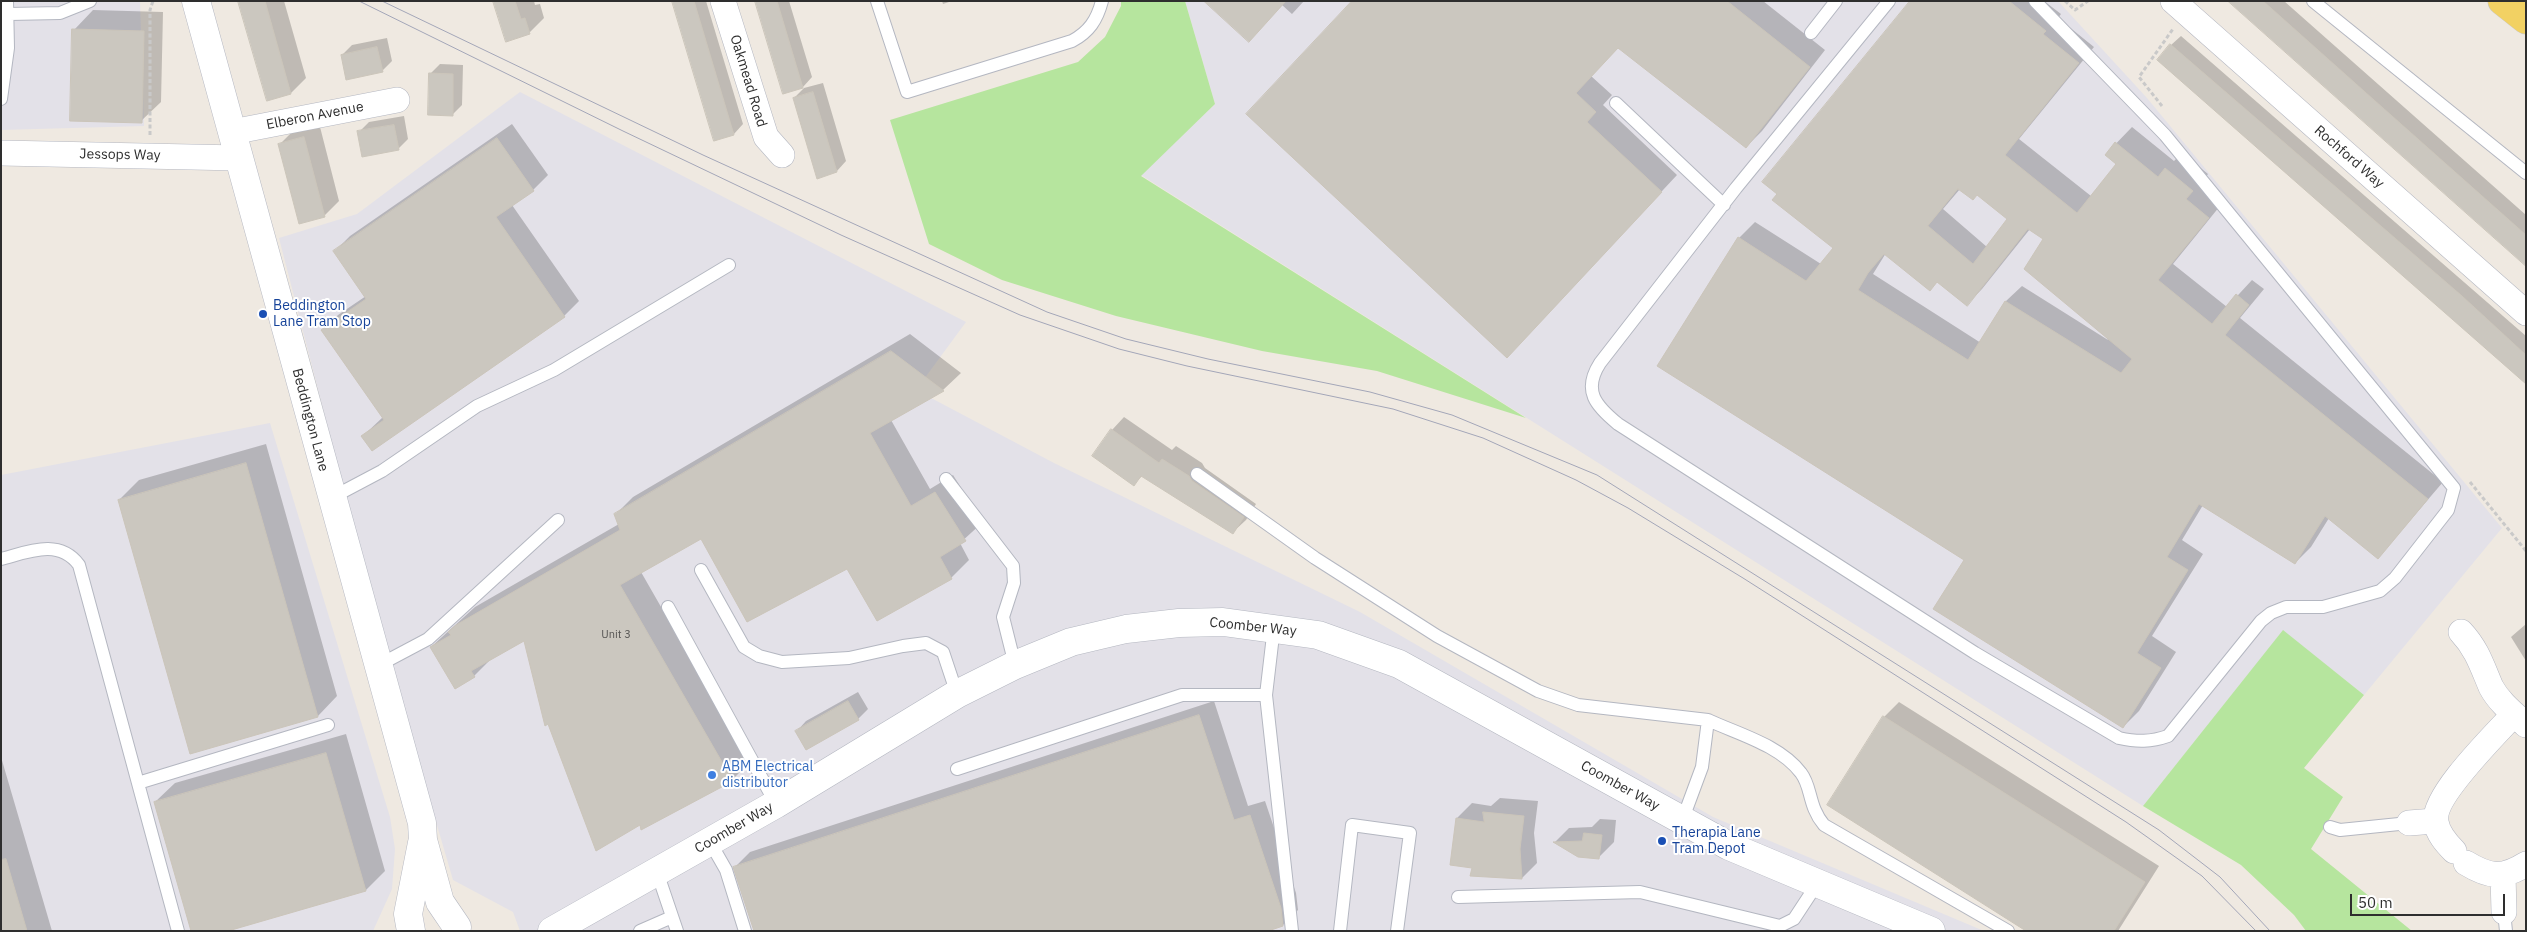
<!DOCTYPE html>
<style>
body{margin:0}
#map{position:relative;width:2527px;height:932px;overflow:hidden;background:#efe9e1;font-family:"IBM Plex Sans",sans-serif}
canvas{display:block}
.frame{position:absolute;inset:0;border:2px solid #2e2e2e;pointer-events:none}
.scale{position:absolute;left:2350px;top:894px;width:155px;height:22px;box-sizing:border-box;border:2px solid #2e2e2e;border-top:0;padding-left:6px;font-size:15px;line-height:18px;white-space:nowrap;color:#2e2e2e;-webkit-text-stroke:4px #fff;paint-order:stroke}
</style>
<div id="map">
<canvas width="2527" height="932"></canvas>
<div class="frame"></div>
<div class="scale">50 m</div>
</div>
<script>
const ctx = document.querySelector('canvas').getContext('2d');
ctx.lineJoin = 'round';
function fillPath(path, color) { ctx.fillStyle = color; ctx.fill(path, 'evenodd'); }
function strokePath(path, color, width, dash) { ctx.strokeStyle = color; ctx.lineWidth = width; ctx.lineCap = dash ? 'butt' : 'round'; ctx.setLineDash(dash || []); ctx.stroke(path); }
function drawText(font, color, halo, rows, align = 'center') {
  ctx.font = font + ' "IBM Plex Sans",sans-serif'; ctx.lineWidth = 4; ctx.setLineDash([]); ctx.textBaseline = 'middle'; ctx.strokeStyle = halo; ctx.fillStyle = color; for (const [text, x, y, turn = 0] of rows) {
    ctx.save(); ctx.translate(x, y); ctx.rotate((+turn || 0) * Math.PI / 180); ctx.textAlign = isNaN(turn) ? turn : align; if (halo) ctx.strokeText(text, 0, 0); ctx.fillText(text, 0, 0); ctx.restore();
  }
}
const industrial = new Path2D(`
 M 1,1 L 140,1 L 144,126 L 1,130 Z
 M 1185,1 L 2058,1 L 2147,98 L 2502,528 L 2364,695 L 2283,631 L 2143,806 L 1141,175 L 1215,104 Z
 M 520,92 L 966,322 L 916,390 L 1054,463 L 1360,612 L 1713,817 L 1984,931 L 520,931 L 513,912 L 453,880 L 380,630 L 279,238 L 357,214 Z
 M 270,423 L 390,817 L 395,849 L 392,889 L 373,931 L 1,931 L 1,475 Z`);
const green = new Path2D(`
 M 1121,1 L 1185,1 L 1215,104 L 1141,176 L 1526,418 L 1377,371 L 1262,351 L 1116,316 L 1002,280 L 929,244 L 890,120 L 1078,62 L 1105,37 L 1121,6 Z
 M 2283,630 L 2364,695 L 2304,768 L 2343,797 L 2311,849 L 2412,931 L 2306,931 L 2294,915 L 2241,865 L 2143,806 Z`);
const shadow = new Path2D(`
 M 239,1 L 284,1 L 306,78 L 291,93 L 268,100 Z
 M 494,1 L 534,1 L 535,5 L 540,4 L 544,18 L 529,33 Z
 M 673,1 L 706,1 L 743,124 L 734,134 Z
 M 756,1 L 789,1 L 812,77 L 803,87 Z
 M 942,1 L 952,1 L 943,4 Z
 M 1209,1 L 1304,1 L 1292,14 L 1282,5 L 1249,40 Z
 M 1352,1 L 1763,1 L 1825,50 L 1762,131 L 1746,147 L 1619,46 L 1591,76 L 1612,95 L 1603,105 L 1677,175 L 1523,340 Z
 M 1911,1 L 2044,1 L 2061,14 L 2058,18 L 2094,47 L 2019,139 L 2091,196 L 2118,164 L 2106,154 L 2132,127 L 2174,161 L 2182,153 L 2208,174 L 2201,183 L 2224,201 L 2173,264 L 2227,307 L 2252,280 L 2264,289 L 2240,318 L 2443,482 L 2378,558 L 2329,518 L 2311,547 L 2295,563 L 2203,505 L 2182,540 L 2203,554 L 2152,636 L 2176,652 L 2139,711 L 2123,727 L 1966,559 L 1739,238 L 1755,222 L 1821,264 L 1835,248 ZM 1960,189 L 1977,194 L 2009,219 L 1987,247 L 1943,209 ZM 2030,229 L 2044,239 L 2108,340 L 2022,286 L 2006,301 L 1981,343 L 1873,274 L 1886,253 L 1930,289 L 1938,281 L 1967,304 L 1982,289 Z
 M 2230,1 L 2284,1 L 2526,215 L 2526,264 Z
 M 93,10 L 163,12 L 161,102 L 141,121 L 74,30 Z
 M 2181,36 L 2526,336 L 2526,381 L 2171,45 Z
 M 387,38 L 392,61 L 382,71 L 342,55 L 352,45 Z
 M 440,64 L 463,65 L 462,105 L 452,115 L 430,74 Z
 M 823,83 L 846,161 L 837,171 L 794,98 L 804,88 Z
 M 404,116 L 408,139 L 398,149 L 359,132 L 369,122 Z
 M 319,123 L 339,201 L 324,216 L 279,145 L 294,130 Z
 M 512,124 L 548,175 L 533,190 L 512,205 L 579,301 L 564,316 L 363,436 L 383,417 L 323,330 L 338,315 L 366,296 L 335,251 L 350,236 Z
 M 910,334 L 961,373 L 943,390 L 891,420 L 930,489 L 953,475 L 983,522 L 960,543 L 969,560 L 951,578 L 847,568 L 702,537 L 641,572 L 750,762 L 732,780 L 642,828 L 525,639 L 492,658 L 474,676 L 431,647 L 475,607 L 619,524 L 615,515 L 633,497 Z
 M 1124,417 L 1172,450 L 1176,446 L 1202,463 L 1205,468 L 1256,504 L 1246,520 L 1233,532 L 1143,475 L 1134,484 L 1112,430 Z
 M 266,444 L 337,696 L 318,716 L 119,500 L 139,480 Z
 M 2526,624 L 2526,661 L 2511,637 Z
 M 858,692 L 868,709 L 858,719 L 797,731 L 806,721 Z
 M 1214,701 L 1248,806 L 1265,801 L 1296,893 L 1298,910 L 1283,925 L 735,867 L 750,852 Z
 M 1899,702 L 2159,866 L 2118,931 L 2029,931 L 1828,804 L 1884,717 Z
 M 346,734 L 385,871 L 366,890 L 155,802 L 175,783 Z
 M 1,757 L 52,931 L 1,931 Z
 M 1500,798 L 1538,801 L 1534,833 L 1537,863 L 1522,878 L 1473,867 L 1457,818 L 1472,803 L 1491,806 Z
 M 1600,819 L 1616,820 L 1614,842 L 1599,857 L 1555,842 L 1569,828 L 1592,827 Z`);
const building = new Path2D(`
 M 238,1 L 265,1 L 291,94 L 267,101 Z
 M 493,1 L 515,1 L 521,19 L 525,18 L 530,34 L 506,42 Z
 M 672,1 L 694,1 L 734,135 L 714,141 Z
 M 755,1 L 777,1 L 803,88 L 783,94 Z
 M 1204,1 L 1286,1 L 1249,42 Z
 M 1352,1 L 1727,1 L 1810,67 L 1746,148 L 1618,48 L 1576,93 L 1596,112 L 1587,122 L 1662,192 L 1507,358 L 1246,114 Z
 M 1910,1 L 2009,1 L 2046,31 L 2043,34 L 2079,63 L 2005,155 L 2077,213 L 2116,164 L 2105,155 L 2115,142 L 2158,177 L 2165,168 L 2193,191 L 2186,199 L 2209,218 L 2158,280 L 2212,324 L 2236,294 L 2249,305 L 2225,335 L 2428,499 L 2378,559 L 2325,516 L 2295,564 L 2199,504 L 2167,557 L 2188,570 L 2137,653 L 2161,668 L 2123,728 L 1933,609 L 1964,560 L 1657,366 L 1738,237 L 1806,281 L 1833,248 L 1772,200 L 1777,194 L 1762,182 ZM 1958,189 L 1973,200 L 1977,195 L 2007,219 L 1973,264 L 1928,226 ZM 2028,229 L 2043,239 L 2024,269 L 2132,359 L 2121,373 L 2005,301 L 1968,360 L 1858,290 L 1868,273 L 1884,254 L 1930,291 L 1937,282 L 1967,306 Z
 M 2228,1 L 2263,1 L 2374,100 L 2526,235 L 2526,266 Z
 M 72,29 L 144,31 L 142,123 L 70,121 Z
 M 2170,44 L 2462,296 L 2526,355 L 2526,384 L 2157,60 Z
 M 377,47 L 383,72 L 346,80 L 341,55 Z
 M 429,73 L 453,74 L 453,116 L 428,115 Z
 M 813,92 L 837,172 L 817,179 L 793,98 Z
 M 394,125 L 399,150 L 362,157 L 357,131 Z
 M 304,137 L 325,217 L 299,224 L 278,144 Z
 M 497,138 L 534,191 L 496,217 L 565,317 L 372,451 L 361,436 L 384,420 L 321,330 L 366,299 L 333,251 Z
 M 891,351 L 944,391 L 870,433 L 911,506 L 935,492 L 966,541 L 940,557 L 952,579 L 877,621 L 847,569 L 747,622 L 701,539 L 620,585 L 733,781 L 641,830 L 640,825 L 596,851 L 548,724 L 545,726 L 524,641 L 471,671 L 475,677 L 455,689 L 430,647 L 451,635 L 448,632 L 456,625 L 620,530 L 614,514 Z
 M 1111,429 L 1159,463 L 1162,459 L 1189,476 L 1192,481 L 1244,517 L 1233,534 L 1141,476 L 1134,486 L 1092,456 Z
 M 246,463 L 318,717 L 190,754 L 118,500 Z
 M 848,701 L 859,720 L 806,750 L 795,731 Z
 M 1199,715 L 1234,820 L 1250,815 L 1281,908 L 1283,926 L 1268,931 L 754,931 L 733,867 Z
 M 1883,716 L 2145,882 L 2114,931 L 2026,931 L 1827,805 Z
 M 326,753 L 366,891 L 228,931 L 191,931 L 154,802 Z
 M 1483,812 L 1524,816 L 1520,849 L 1522,879 L 1470,876 L 1472,868 L 1450,865 L 1456,818 L 1484,822 Z
 M 1584,833 L 1602,835 L 1599,859 L 1578,857 L 1553,842 L 1582,841 Z
 M 6,859 L 27,931 L 1,931 L 1,860 Z`);
const path = new Path2D(`
 M 2065,1 L 2075,10 L 2088,1
 M 2162,106 L 2139,77 L 2173,29
 M 150,135 L 150,10 L 153,1
 M 2470,482 L 2526,551`);
const lane = new Path2D(`
 M 877,1 L 907,92 L 1072,41 C 1089,32 1097,20 1102,1
 M 1889,1 L 1736,188 L 1600,363 C 1582,391 1596,406 1618,424 L 1975,653 L 2119,738 C 2137,742 2151,742 2168,736 L 2261,621 L 2271,613 L 2286,607 L 2323,607 L 2380,591 L 2395,578 L 2448,510 L 2454,488 L 2165,135 L 2035,1
 M 2313,1 L 2526,173
 M 9,14 L 60,13 L 90,1
 M 1811,33 L 1836,1
 M 1,99 L 8,48 L 7,1
 M 1616,103 L 1724,205
 M 1197,474 L 1315,558 L 1437,636 L 1538,691 L 1578,705 L 1708,720 L 1702,767 L 1682,821
 M 946,479 L 1013,566 L 1014,583 L 1003,617 L 1015,665
 M 331,498 L 382,471 L 477,406 L 554,370 L 729,265
 M 1,559 C 28,552 59,538 79,565 L 178,931
 M 701,570 L 744,647 L 759,656 L 782,662 L 849,658 L 903,646 L 926,643 L 943,652 L 957,694
 M 668,607 L 776,804
 M 1274,627 L 1266,695 L 1292,931
 M 379,665 L 428,639 L 558,520
 M 1708,720 C 1738,734 1780,745 1801,773 C 1812,787 1808,806 1824,825 L 2008,931
 M 957,769 L 1182,695 L 1266,695
 M 138,783 L 328,725
 M 2330,827 L 2340,830 L 2409,823
 M 710,842 L 726,870 L 745,931
 M 657,872 L 677,931
 M 1458,897 L 1640,892 L 1780,926 L 1794,919 L 1817,884
 M 2504,912 L 2506,931
 M 640,931 L 672,917
 M 1340,931 L 1352,825 L 1410,833 L 1397,931`);
const street = new Path2D(`
 M 723,1 L 766,137 L 782,155
 M 2173,1 L 2526,313
 M 232,132 L 397,100
 M 1,153 L 239,158
 M 2461,632 C 2477,649 2482,666 2491,687 C 2499,702 2513,713 2526,725
 M 2409,823 L 2435,821
 M 2454,851 C 2446,843 2438,834 2436,822 C 2431,797 2496,734 2514,714
 M 2466,863 C 2489,877 2502,879 2526,864
 M 2503,875 L 2504,912`);
const secondary = new Path2D(`
 M 196,1 L 422,823 L 423,840 L 440,902 L 457,927
 M 411,931 L 408,914 L 422,843
 M 552,931 L 776,804 L 957,694 L 1015,665 L 1071,642 L 1126,629 L 1179,623 L 1223,622 L 1318,635 L 1399,664 L 1729,846 L 1931,931`);
const primary = new Path2D(`
 M 2502,1 L 2526,20`);
const tram = new Path2D(`
 M 359,1 L 623,131 L 841,235 L 1020,315 L 1119,349 L 1187,366 L 1393,409 L 1483,438 L 1576,480 L 1628,508 L 1743,578 L 2126,822 L 2202,876 L 2256,931
 M 382,1 L 703,155 L 1047,312 L 1126,339 L 1208,359 L 1370,392 L 1452,415 L 1597,475 L 2159,830 L 2220,877 L 2270,931`);
const markers = [
 [263,314,5,"#1a4fb4"],
 [712,775,5,"#3f7fe0"],
 [1662,841,5,"#1a4fb4"]
];
const numberNames = [
 ["Unit 3",616,635]
];
const streetNames = [
 ["Oakmead Road",748,81,73],
 ["Elberon Avenue",315,116,-11],
 ["Jessops Way",120,155,1],
 ["Rochford Way",2349,157,41],
 ["Beddington Lane",310,420,75],
 ["Coomber Way",1253,627,6],
 ["Coomber Way",1620,786,29],
 ["Coomber Way",734,828,-30]
];
const transitNames = [
 ["Beddington",273,306],
 ["Lane Tram Stop",273,322],
 ["Therapia Lane",1672,833],
 ["Tram Depot",1672,849]
];
const shopNames = [
 ["ABM Electrical",722,767],
 ["distributor",722,783]
];
fillPath(industrial, '#e3e1e8');
fillPath(green, '#b6e59e');
fillPath(shadow, '#0003');
fillPath(building, '#cbc7bf');
strokePath(building, '#cbc5ba', 1);
strokePath(lane, '#b4b7c1', 14);
strokePath(street, '#b4b7c1', 26);
strokePath(secondary, '#b4b7c1', 29);
strokePath(primary, '#c9c9c9', 29);
strokePath(path, '#c9c9c9', 3, [4, 2.5]);
strokePath(lane, '#fff', 12);
strokePath(street, '#fff', 25);
strokePath(secondary, '#fff', 28);
strokePath(primary, '#f2d163', 28);
strokePath(tram, '#a3a6b8', 1);
for (const [x, y, r, color] of markers) { const dot = new Path2D(); dot.arc(x, y, r, 0, 2 * Math.PI); ctx.fillStyle = color; ctx.fill(dot); strokePath(dot, '#fff', 2); }
drawText('11px', '#555452', null, numberNames);
drawText('14px', '#2e2e2e', '#fff', streetNames);
drawText('14px', '#164399', '#fff', transitNames, 'left');
drawText('14px', '#366cbe', '#fff', shopNames, 'left');
</script>
